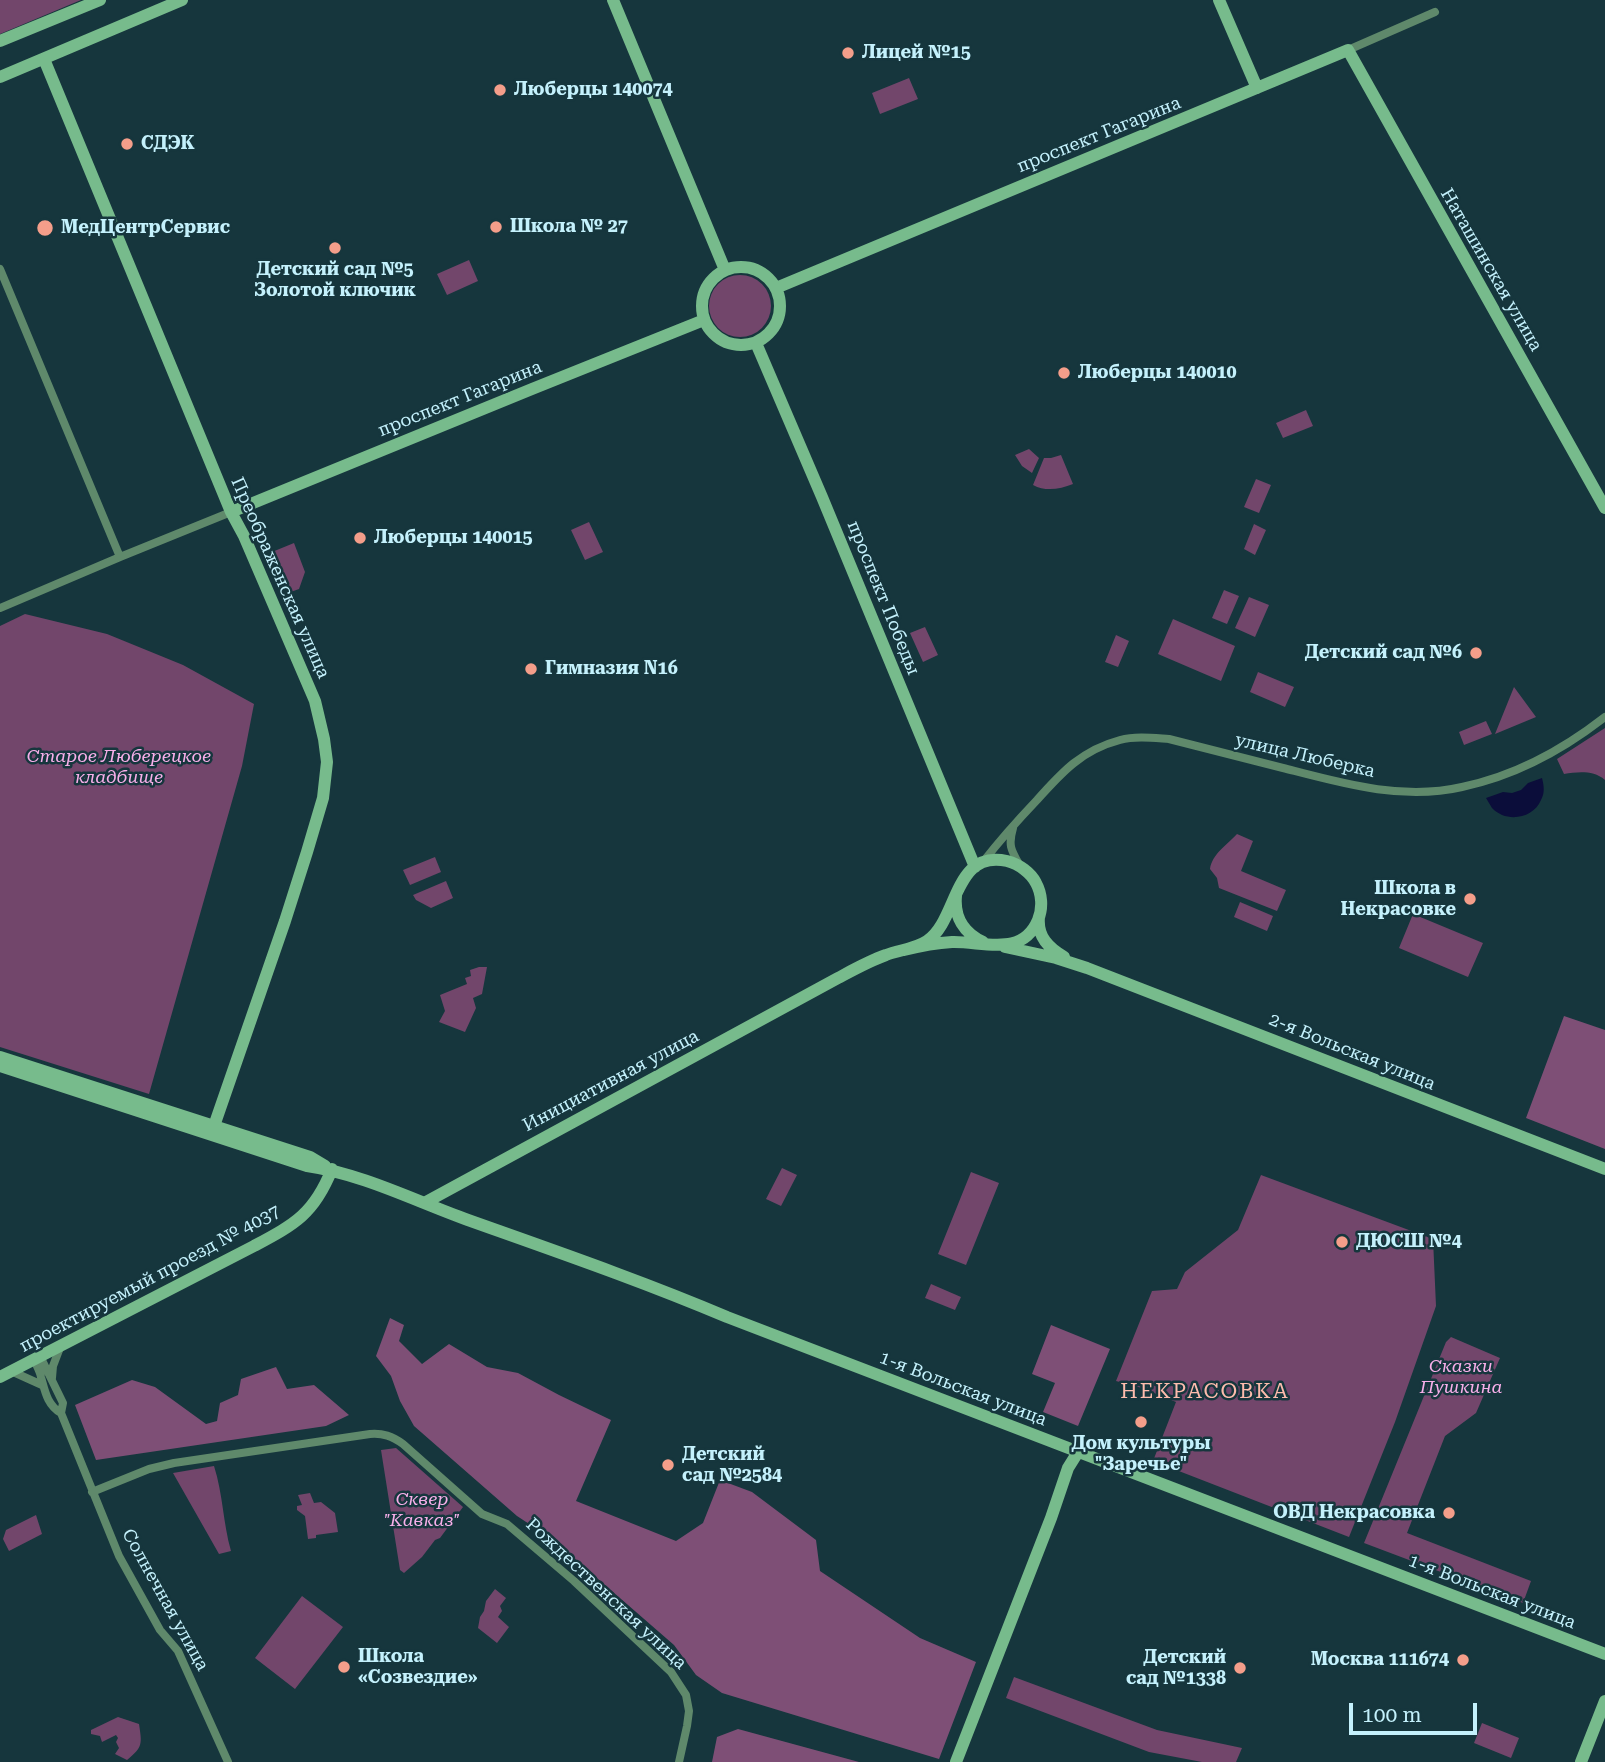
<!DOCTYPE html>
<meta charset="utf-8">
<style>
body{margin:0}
#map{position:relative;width:1605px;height:1762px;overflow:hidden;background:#16363d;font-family:"Roboto Serif",serif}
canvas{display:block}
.scale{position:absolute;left:1349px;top:1703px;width:128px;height:32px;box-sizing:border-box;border:4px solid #c4f1fc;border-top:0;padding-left:9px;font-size:21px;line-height:24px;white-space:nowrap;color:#c4f1fc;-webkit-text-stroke:5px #16363d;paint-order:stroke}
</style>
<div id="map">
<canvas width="1605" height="1762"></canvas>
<div class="scale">100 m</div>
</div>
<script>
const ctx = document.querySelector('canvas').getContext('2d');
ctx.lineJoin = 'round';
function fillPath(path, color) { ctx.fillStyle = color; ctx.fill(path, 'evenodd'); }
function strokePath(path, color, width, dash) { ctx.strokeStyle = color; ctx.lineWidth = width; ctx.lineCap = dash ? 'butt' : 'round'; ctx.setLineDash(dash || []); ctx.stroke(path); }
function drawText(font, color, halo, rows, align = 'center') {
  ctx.font = font + ' "Roboto Serif",serif'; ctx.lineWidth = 5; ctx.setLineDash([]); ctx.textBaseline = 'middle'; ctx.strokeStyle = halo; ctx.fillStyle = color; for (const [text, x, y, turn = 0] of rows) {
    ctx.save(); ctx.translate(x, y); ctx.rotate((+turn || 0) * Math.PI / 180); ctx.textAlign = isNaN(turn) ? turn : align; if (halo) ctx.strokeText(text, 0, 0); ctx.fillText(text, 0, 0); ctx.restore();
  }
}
const green = new Path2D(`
 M 0,0 L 81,0 L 0,34 Z
 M 909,78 L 918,99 L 880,114 L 872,93 Z
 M 469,260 L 478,281 L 447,295 L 437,274 Z
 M709 306a31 31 0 1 1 62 0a31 31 0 1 1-62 0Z
 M 1306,410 L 1313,426 L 1283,438 L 1276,423 Z
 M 1029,449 L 1039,458 L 1032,473 L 1022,466 L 1015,455 Z
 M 1061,455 L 1073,484 C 1060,489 1046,492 1033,485 L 1044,458 L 1051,458 Z
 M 1256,479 L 1271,485 L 1259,513 L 1244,507 Z
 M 589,522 L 603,552 L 585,560 L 571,530 Z
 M 1254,524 L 1266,530 L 1255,555 L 1244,549 Z
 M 294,543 L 305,572 L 299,589 L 288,593 L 272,552 Z
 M 1224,590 L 1239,596 L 1227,624 L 1212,618 Z
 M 1249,597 L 1269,605 L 1255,637 L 1235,628 Z
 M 25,614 L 107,634 L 183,665 L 254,704 L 242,766 L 149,1094 L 0,1047 L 0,626 Z
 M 1173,619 L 1235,646 L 1221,681 L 1158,654 Z
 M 925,627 L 938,655 L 923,662 L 910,633 Z
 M 1116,635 L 1129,641 L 1118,667 L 1105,662 Z
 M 1258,672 L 1294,687 L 1285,707 L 1250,692 Z
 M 1514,687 L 1536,717 L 1495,734 Z
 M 1486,721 L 1492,734 L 1464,745 L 1459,732 Z
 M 1605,728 L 1605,780 C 1593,770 1578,772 1564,774 L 1557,759 Z
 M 1237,834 L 1253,841 L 1241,871 L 1286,890 L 1277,911 L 1219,888 L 1217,878 L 1210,869 C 1212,854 1227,845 1237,834 Z
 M 435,857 L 441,872 L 410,885 L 403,870 Z
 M 446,881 L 453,898 L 431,908 L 416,900 L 413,895 Z
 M 1240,902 L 1273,916 L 1267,931 L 1234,917 Z
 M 1413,914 L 1483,943 L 1468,977 L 1399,948 Z
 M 479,967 L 487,967 L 482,994 L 473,998 L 476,1008 L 465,1032 L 439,1022 L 445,1011 L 440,995 L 467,984 L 465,978 L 471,976 L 470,970 Z
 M 782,1168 L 797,1175 L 781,1206 L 766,1199 Z
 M 971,1172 L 999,1183 L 966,1265 L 938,1254 Z
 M 1261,1175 L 1433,1239 L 1436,1306 L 1395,1422 L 1349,1537 L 1153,1461 L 1176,1402 L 1142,1388 L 1116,1381 L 1152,1291 L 1177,1289 L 1185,1272 L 1238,1230 Z
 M 931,1284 L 961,1297 L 955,1310 L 925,1298 Z
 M 1451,1337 L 1500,1358 L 1476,1413 L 1445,1436 L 1407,1533 L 1531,1581 L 1523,1603 L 1364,1543 L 1446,1342 Z
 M 396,1448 L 463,1507 L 440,1538 L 435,1540 L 422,1557 L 404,1573 L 400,1570 L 381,1450 Z
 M 214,1466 C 223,1494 223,1523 231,1551 L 219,1554 L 173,1473 Z
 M 310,1493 L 314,1503 L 321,1502 L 335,1513 L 338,1532 L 316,1535 L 316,1538 L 308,1539 L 305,1516 L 297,1510 L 297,1506 L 302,1505 L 298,1495 Z
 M 36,1515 L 42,1534 L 9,1551 L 3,1539 L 6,1530 Z
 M 495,1589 L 506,1598 L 500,1606 L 502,1611 L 498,1617 L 509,1627 L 497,1643 L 478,1628 L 480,1617 L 484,1611 L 486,1601 Z
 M 302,1596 L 343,1627 L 295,1689 L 255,1658 Z
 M 1014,1677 L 1157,1730 L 1242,1748 L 1236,1762 L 1202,1762 L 1149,1752 L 1006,1698 Z
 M 118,1717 L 139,1724 C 142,1744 143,1747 127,1760 L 115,1754 L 119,1748 L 116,1742 L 118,1738 L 116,1735 L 102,1742 L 100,1736 L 91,1734 L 91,1730 Z
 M 1482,1723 L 1519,1738 L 1511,1758 L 1474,1743 Z`);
const forest = new Path2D(`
 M 1564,1016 L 1605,1030 L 1605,1149 L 1526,1118 Z
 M 390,1318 L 404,1325 L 399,1341 L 422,1364 L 449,1344 L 487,1367 L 518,1373 L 559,1395 L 611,1420 L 576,1501 L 676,1541 L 703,1523 L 720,1480 L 752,1492 L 816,1540 L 820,1571 L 920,1638 L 976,1662 L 939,1759 L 722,1693 L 696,1675 L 674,1645 L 552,1539 L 517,1516 L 414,1426 L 400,1401 L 391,1376 L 376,1356 Z
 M 1051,1325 L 1110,1349 L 1078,1426 L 1043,1412 L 1055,1383 L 1032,1374 Z
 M 276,1367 L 287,1389 L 314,1385 L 349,1415 L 326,1426 L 96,1460 L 75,1405 L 132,1380 L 155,1387 L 206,1424 L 217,1421 L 220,1403 L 238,1395 L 241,1379 Z
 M 738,1729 L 859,1762 L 712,1762 L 717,1737 Z`);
const water = new Path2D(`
 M 1542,778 C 1544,786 1545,793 1541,800 C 1533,819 1506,823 1492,808 C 1490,805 1488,801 1486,798 L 1503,792 L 1512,793 L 1521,790 L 1528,783 Z`);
const street = new Path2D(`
 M 1348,50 L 1435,12
 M 0,269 L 120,557 L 231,512
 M 0,608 L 120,557
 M 1013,828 C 1008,845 1011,850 1019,864
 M 983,862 C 1000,840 1018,820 1037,800 C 1062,772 1082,750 1120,740 C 1136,736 1153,738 1169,739 C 1207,749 1245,758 1283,768 C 1341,783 1402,801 1462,787 C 1515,776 1564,749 1605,717
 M 40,1356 L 63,1403 L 61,1413 L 119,1556 L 160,1630 L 178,1651 L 228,1762
 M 34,1359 C 36,1365 40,1371 41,1377 C 45,1391 47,1405 61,1413
 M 11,1371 L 42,1385
 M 52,1378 L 53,1366 L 61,1345
 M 92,1492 L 149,1469 L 174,1463 L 370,1434 C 383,1433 392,1436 403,1444 L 482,1514 L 507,1524 L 574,1581 L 671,1672 L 686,1695 L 689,1711 L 687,1726 L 679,1762`);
const secondary = new Path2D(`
 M 613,0 L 725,270
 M 1219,0 L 1257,88
 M 0,41 L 100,0
 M 44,59 L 231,512 L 244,536 L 315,701 L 324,739 L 327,762 L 323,798 L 307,852 L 285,921 L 214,1126
 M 0,77 L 182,0
 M702 306a39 39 0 1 1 78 0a39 39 0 1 1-78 0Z
 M 776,288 L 1348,50 L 1605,508
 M 756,343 L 822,497 L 975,867
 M 231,512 L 532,389 L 704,320
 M 956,896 C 954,917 964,933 983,942
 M 1039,917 C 1037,937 1049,948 1064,957
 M 1005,947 L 1056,958 L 1087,968 L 1605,1169
 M 0,1057 L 310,1157 L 325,1166
 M 0,1066 L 307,1166 C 363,1174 415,1201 468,1220 C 555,1251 642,1281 727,1317 L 1605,1654
 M 426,1202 L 838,978 C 853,970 869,961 886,955 C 899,950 915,949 927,941 C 958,921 953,849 1007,861 C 1019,864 1031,873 1036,883 C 1042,894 1043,908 1038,920 C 1022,958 983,941 952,942 C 936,943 920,946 904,950
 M 0,1377 L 254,1246 C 295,1224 314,1214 332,1169
 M 956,1762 L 1051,1518 L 1068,1468 L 1078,1452
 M 1581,1762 L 1605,1701`);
const markers = [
 [848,53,7,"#f49e8a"],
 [500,90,7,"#f49e8a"],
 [127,144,7,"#f49e8a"],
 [496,227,7,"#f49e8a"],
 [45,228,9,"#f49e8a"],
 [335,248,7,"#f49e8a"],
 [1064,373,7,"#f49e8a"],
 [360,538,7,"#f49e8a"],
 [1476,653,7,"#f49e8a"],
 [531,669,7,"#f49e8a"],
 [1470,899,7,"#f49e8a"],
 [1342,1242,7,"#f49e8a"],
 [1141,1422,7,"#f49e8a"],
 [668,1465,7,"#f49e8a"],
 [1449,1513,7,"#f49e8a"],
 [1463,1660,7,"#f49e8a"],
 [344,1667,7,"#f49e8a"],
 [1240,1668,7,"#f49e8a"]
];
const poiNames = [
 ["Лицей №15",862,53],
 ["Люберцы 140074",514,90],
 ["СДЭК",141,144],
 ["Школа № 27",510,227],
 ["МедЦентрСервис",61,228],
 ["Детский сад №5",335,270,"center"],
 ["Золотой ключик",335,291,"center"],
 ["Люберцы 140010",1078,373],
 ["Люберцы 140015",374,538],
 ["Детский сад №6",1462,653,"right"],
 ["Гимназия N16",545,669],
 ["Школа в",1456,889,"right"],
 ["Некрасовке",1456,910,"right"],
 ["ДЮСШ №4",1356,1242],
 ["Дом культуры",1141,1444,"center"],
 ["\"Заречье\"",1141,1465,"center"],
 ["Детский",682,1455],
 ["сад №2584",682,1476],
 ["ОВД Некрасовка",1435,1513,"right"],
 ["Школа",358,1657],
 ["«Созвездие»",358,1678],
 ["Детский",1226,1658,"right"],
 ["сад №1338",1226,1679,"right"],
 ["Москва 111674",1449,1660,"right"]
];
const streetNames = [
 ["проспект Гагарина",1099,135,-22],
 ["Наташинская улица",1491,270,60],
 ["проспект Гагарина",460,399,-22],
 ["Преображенская улица",280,578,66],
 ["проспект Победы",883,598,68],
 ["улица Люберка",1305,756,13],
 ["2-я Вольская улица",1352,1052,22],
 ["Инициативная улица",611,1081,-28],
 ["проектируемый проезд № 4037",150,1279,-28],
 ["1-я Вольская улица",963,1389,21],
 ["1-я Вольская улица",1492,1592,21],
 ["Рождественская улица",606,1594,43],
 ["Солнечная улица",165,1600,61]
];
const parkNames = [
 ["Старое Люберецкое",119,757],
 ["кладбище",119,778],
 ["Сказки",1461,1367],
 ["Пушкина",1461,1388],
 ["Сквер",422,1500],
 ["\"Кавказ\"",422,1521]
];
const quarterNames = [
 ["НЕКРАСОВКА",1205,1392]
];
fillPath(green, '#72466b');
fillPath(forest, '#7e4f76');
fillPath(water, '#0b0d3a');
strokePath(street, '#5f896b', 8);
strokePath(secondary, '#77bb8c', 12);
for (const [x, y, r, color] of markers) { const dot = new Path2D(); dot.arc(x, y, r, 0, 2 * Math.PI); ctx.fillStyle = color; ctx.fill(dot); strokePath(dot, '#16363d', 2.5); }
drawText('bold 18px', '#c4f1fc', '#16363d', poiNames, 'left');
drawText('18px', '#c4f1fc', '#16363d', streetNames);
drawText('italic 18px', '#f8afea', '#16363d', parkNames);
ctx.letterSpacing = '2px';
drawText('21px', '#febcad', '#16363d', quarterNames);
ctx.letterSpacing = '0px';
</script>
